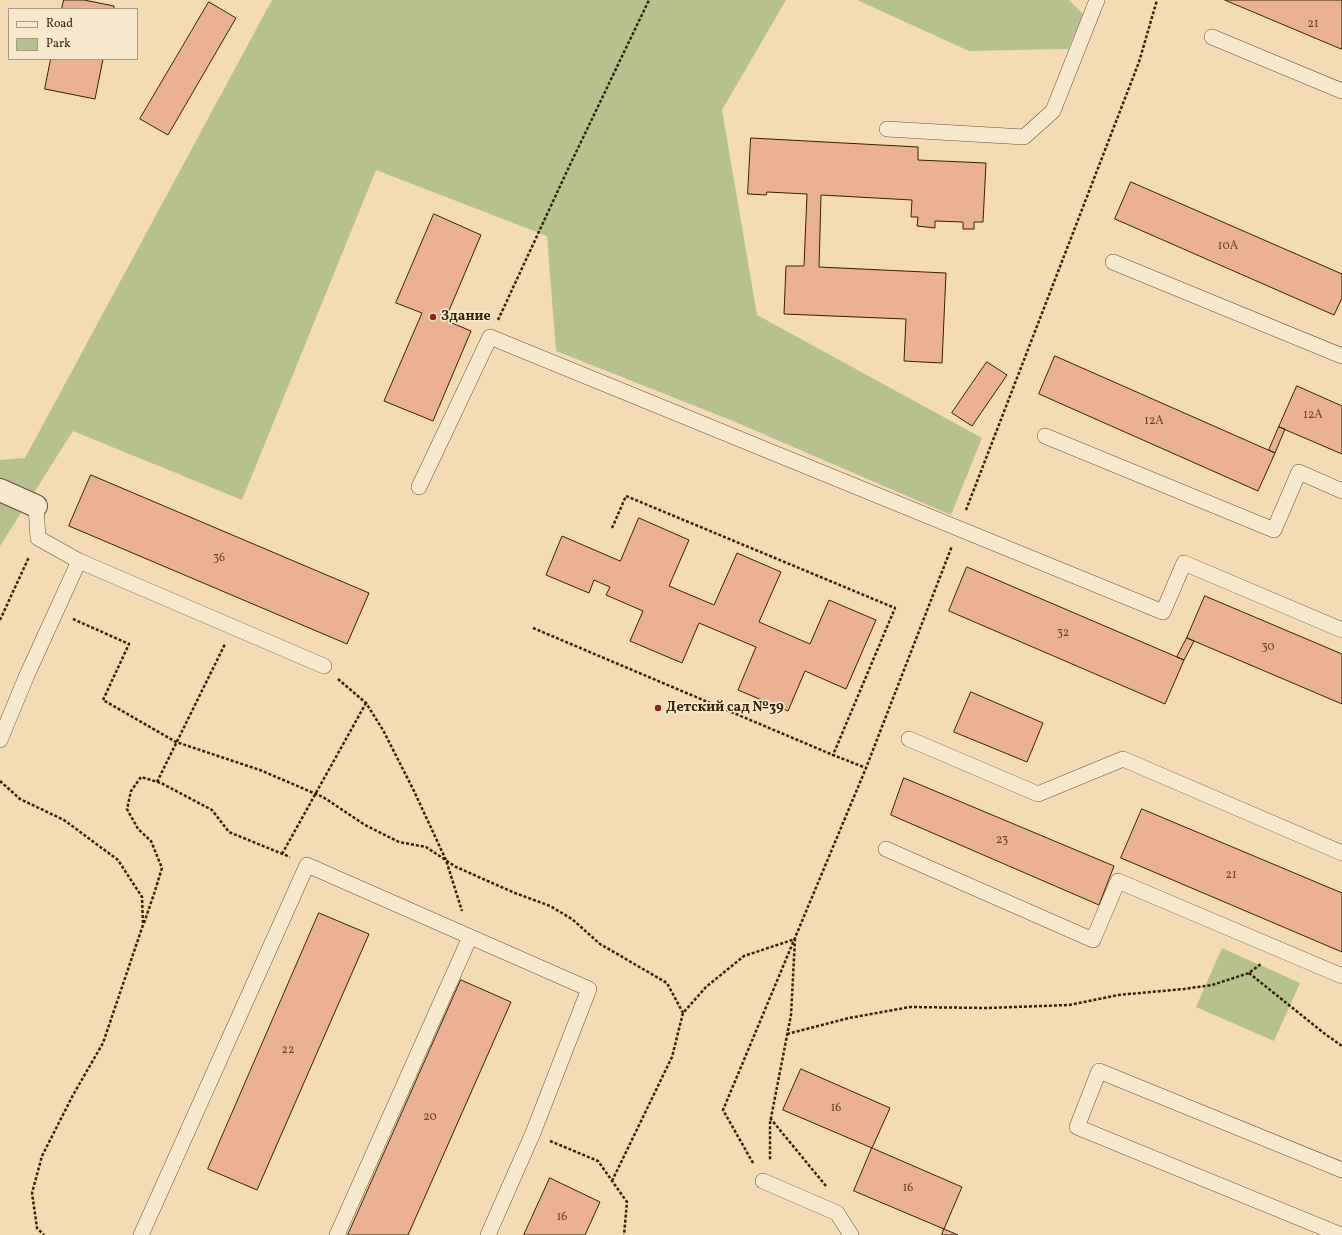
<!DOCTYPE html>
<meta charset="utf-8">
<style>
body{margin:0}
#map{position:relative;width:1342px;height:1235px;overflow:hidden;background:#f4dbb4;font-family:Vollkorn,serif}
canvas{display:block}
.legend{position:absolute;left:8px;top:8px;width:130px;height:52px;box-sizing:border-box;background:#f8e8ce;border:1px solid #aa987d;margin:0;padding:5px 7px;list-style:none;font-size:12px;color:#352004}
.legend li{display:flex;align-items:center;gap:8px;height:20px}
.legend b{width:20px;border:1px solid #aa987d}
</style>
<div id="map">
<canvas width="1342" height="1235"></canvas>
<ul class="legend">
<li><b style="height:5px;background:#f8e8ce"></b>Road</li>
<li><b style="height:11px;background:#b7c190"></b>Park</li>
</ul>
</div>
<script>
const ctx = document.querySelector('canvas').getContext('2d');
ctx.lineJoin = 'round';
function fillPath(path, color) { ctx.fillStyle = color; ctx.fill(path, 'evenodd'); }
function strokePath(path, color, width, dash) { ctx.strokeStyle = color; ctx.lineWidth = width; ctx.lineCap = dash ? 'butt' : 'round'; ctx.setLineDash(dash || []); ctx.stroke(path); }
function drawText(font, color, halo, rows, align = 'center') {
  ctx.font = font + ' Vollkorn,serif'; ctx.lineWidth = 3.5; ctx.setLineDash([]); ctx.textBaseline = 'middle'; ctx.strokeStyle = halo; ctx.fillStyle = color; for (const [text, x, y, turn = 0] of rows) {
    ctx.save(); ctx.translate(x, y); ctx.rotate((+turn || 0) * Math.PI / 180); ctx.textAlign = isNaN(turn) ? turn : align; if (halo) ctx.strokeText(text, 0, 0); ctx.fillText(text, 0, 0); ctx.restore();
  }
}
const green = new Path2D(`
 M 272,0 L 786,0 L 722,110 L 757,315 L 982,438 L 951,515 L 733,421 L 556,351 L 547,236 L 376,170 L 242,500 L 73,431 L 0,546 L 0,460 L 25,458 Z
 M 857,0 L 1069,0 L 1083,14 L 1068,49 L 969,51 Z
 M 1222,948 L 1300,983 L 1274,1041 L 1196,1007 Z`);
const building = new Path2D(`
 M 64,0 L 84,0 L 114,6 L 114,9 L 62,9 Z
 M 1225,0 L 1342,0 L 1342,49 Z
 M 209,2 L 236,18 L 168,135 L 140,119 Z
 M 51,59 L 103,59 L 95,99 L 45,89 Z
 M 751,138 L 918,147 L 918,160 L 986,163 L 983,222 L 974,222 L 974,229 L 963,229 L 963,222 L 935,221 L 935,228 L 917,226 L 918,217 L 911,217 L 912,200 L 821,195 L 819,267 L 946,273 L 942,363 L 904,361 L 906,319 L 784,314 L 786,266 L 804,266 L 807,194 L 767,192 L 766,195 L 748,194 Z
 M 1131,182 L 1342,274 L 1342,298 L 1334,315 L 1115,219 Z
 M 434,214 L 481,235 L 445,320 L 471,331 L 433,421 L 384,401 L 422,313 L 396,303 Z
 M 1055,356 L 1275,453 L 1258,491 L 1039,394 Z
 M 987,362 L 1007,375 L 972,426 L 952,413 Z
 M 1297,386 L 1342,406 L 1342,454 L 1279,427 Z
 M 1279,427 L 1285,429 L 1275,453 L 1269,450 Z
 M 91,475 L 369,593 L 347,644 L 69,526 Z
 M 639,518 L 689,540 L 669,586 L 714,605 L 737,553 L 781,572 L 759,622 L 810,644 L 829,600 L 876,620 L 846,689 L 805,671 L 788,711 L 738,690 L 756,647 L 699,623 L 682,663 L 630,641 L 643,611 L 606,595 L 610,587 L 594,580 L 589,593 L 546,575 L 562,536 L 620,561 Z
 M 967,567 L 1184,660 L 1165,704 L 949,611 Z
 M 1205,596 L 1342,654 L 1342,704 L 1187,638 Z
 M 1187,638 L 1194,641 L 1184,660 L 1177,657 Z
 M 971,692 L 1043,723 L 1027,762 L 954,732 Z
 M 904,778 L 1114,866 L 1099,905 L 891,815 Z
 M 1142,809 L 1342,893 L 1342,952 L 1121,858 Z
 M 319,913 L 369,934 L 257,1190 L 208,1169 Z
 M 461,980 L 511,1002 L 408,1235 L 348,1235 Z
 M 801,1069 L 890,1108 L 872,1148 L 783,1110 Z
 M 872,1148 L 962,1187 L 944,1229 L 854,1191 Z
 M 550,1178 L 600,1202 L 585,1235 L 524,1235 Z
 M 944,1229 L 958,1235 L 942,1235 Z`);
const path = new Path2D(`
 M 498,320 L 568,169 L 649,0
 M 966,510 L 1139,62 L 1157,0
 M 612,528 L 626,496 L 895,608 L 833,755 L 866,768
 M 73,619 L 129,644 L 103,700 L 176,742 L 260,770 L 323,797 L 365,825 L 399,842 L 426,847 L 456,867 L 515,893 L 550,906 L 572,919 L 600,944 L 667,983 L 683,1013
 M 0,620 L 29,557
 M 533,628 L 833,755
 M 338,679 L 366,703 L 383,730 L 413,789 L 446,860 L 462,911
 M 0,781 L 20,799 L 64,820 L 118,860 L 142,897 L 143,925 L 103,1043 L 73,1095 L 42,1156 L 32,1193 L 37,1228 L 44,1235
 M 157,782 L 225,644
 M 282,854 L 366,703
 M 144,923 L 154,894 L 162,868 L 151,841 L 138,829 L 127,809 L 131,791 L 141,777 L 161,783 L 212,810 L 229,832 L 290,857
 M 1249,973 L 1325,1034 L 1342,1046
 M 787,1034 L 849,1018 L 910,1007 L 987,1008 L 1069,1005 L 1118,995 L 1184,989 L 1212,985 L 1249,973 L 1261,964
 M 770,1118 L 826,1186
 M 550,1141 L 598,1161 L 627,1202 L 624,1235
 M 753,1163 L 723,1110 L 866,768 L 952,546
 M 612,1181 L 672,1057 L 683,1013 L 706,987 L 744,956 L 795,939 L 791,1015 L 770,1123 L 770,1161`);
const lane = new Path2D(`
 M 1212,37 L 1342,91
 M 887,129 L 1024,137 L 1053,111 L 1097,0
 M 1113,262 L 1342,356
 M 1045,436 L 1274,530 L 1299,472 L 1342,491
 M 419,487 L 490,337 L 1163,612 L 1184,563 L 1342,630
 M 36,506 L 38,538 L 79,561 L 324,666
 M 909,739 L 1038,794 L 1123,759 L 1342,853
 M 0,740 L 27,675 L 79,561
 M 886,849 L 1093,940 L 1118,881 L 1342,976
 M 763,1181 L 837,1213 L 851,1235
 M 141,1235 L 307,865 L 589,989 L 533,1133 L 488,1235
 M 337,1235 L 470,937
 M 1341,1235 L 1077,1127 L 1099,1071 L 1342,1170`);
const street = new Path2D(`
 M 0,490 L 36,506`);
const markers = [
 [433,317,4,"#8f2418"],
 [658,708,4,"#8f2418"]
];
const numberNames = [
 ["21",1313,25],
 ["10А",1228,247],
 ["12А",1313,416],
 ["12А",1154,422],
 ["36",219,559],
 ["32",1063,634],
 ["30",1268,648],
 ["23",1002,841],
 ["21",1231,876],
 ["22",288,1051],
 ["16",836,1109],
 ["20",430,1118],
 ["16",908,1189],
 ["16",562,1218]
];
const poiNames = [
 ["Здание",441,317],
 ["Детский сад №39",666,708]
];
fillPath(green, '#b7c190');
fillPath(building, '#eab290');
strokePath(building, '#352004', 1);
strokePath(lane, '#654f30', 16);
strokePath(street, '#654f30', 24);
strokePath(path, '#352004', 2.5, [3, 2]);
strokePath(lane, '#f8e8ce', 15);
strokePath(street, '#f8e8ce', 22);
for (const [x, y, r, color] of markers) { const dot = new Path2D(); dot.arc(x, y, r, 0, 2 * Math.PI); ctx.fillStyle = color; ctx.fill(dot); strokePath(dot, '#f8e8ce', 1.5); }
drawText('12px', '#624427', null, numberNames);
drawText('bold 14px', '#352004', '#f8e8ce', poiNames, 'left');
</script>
